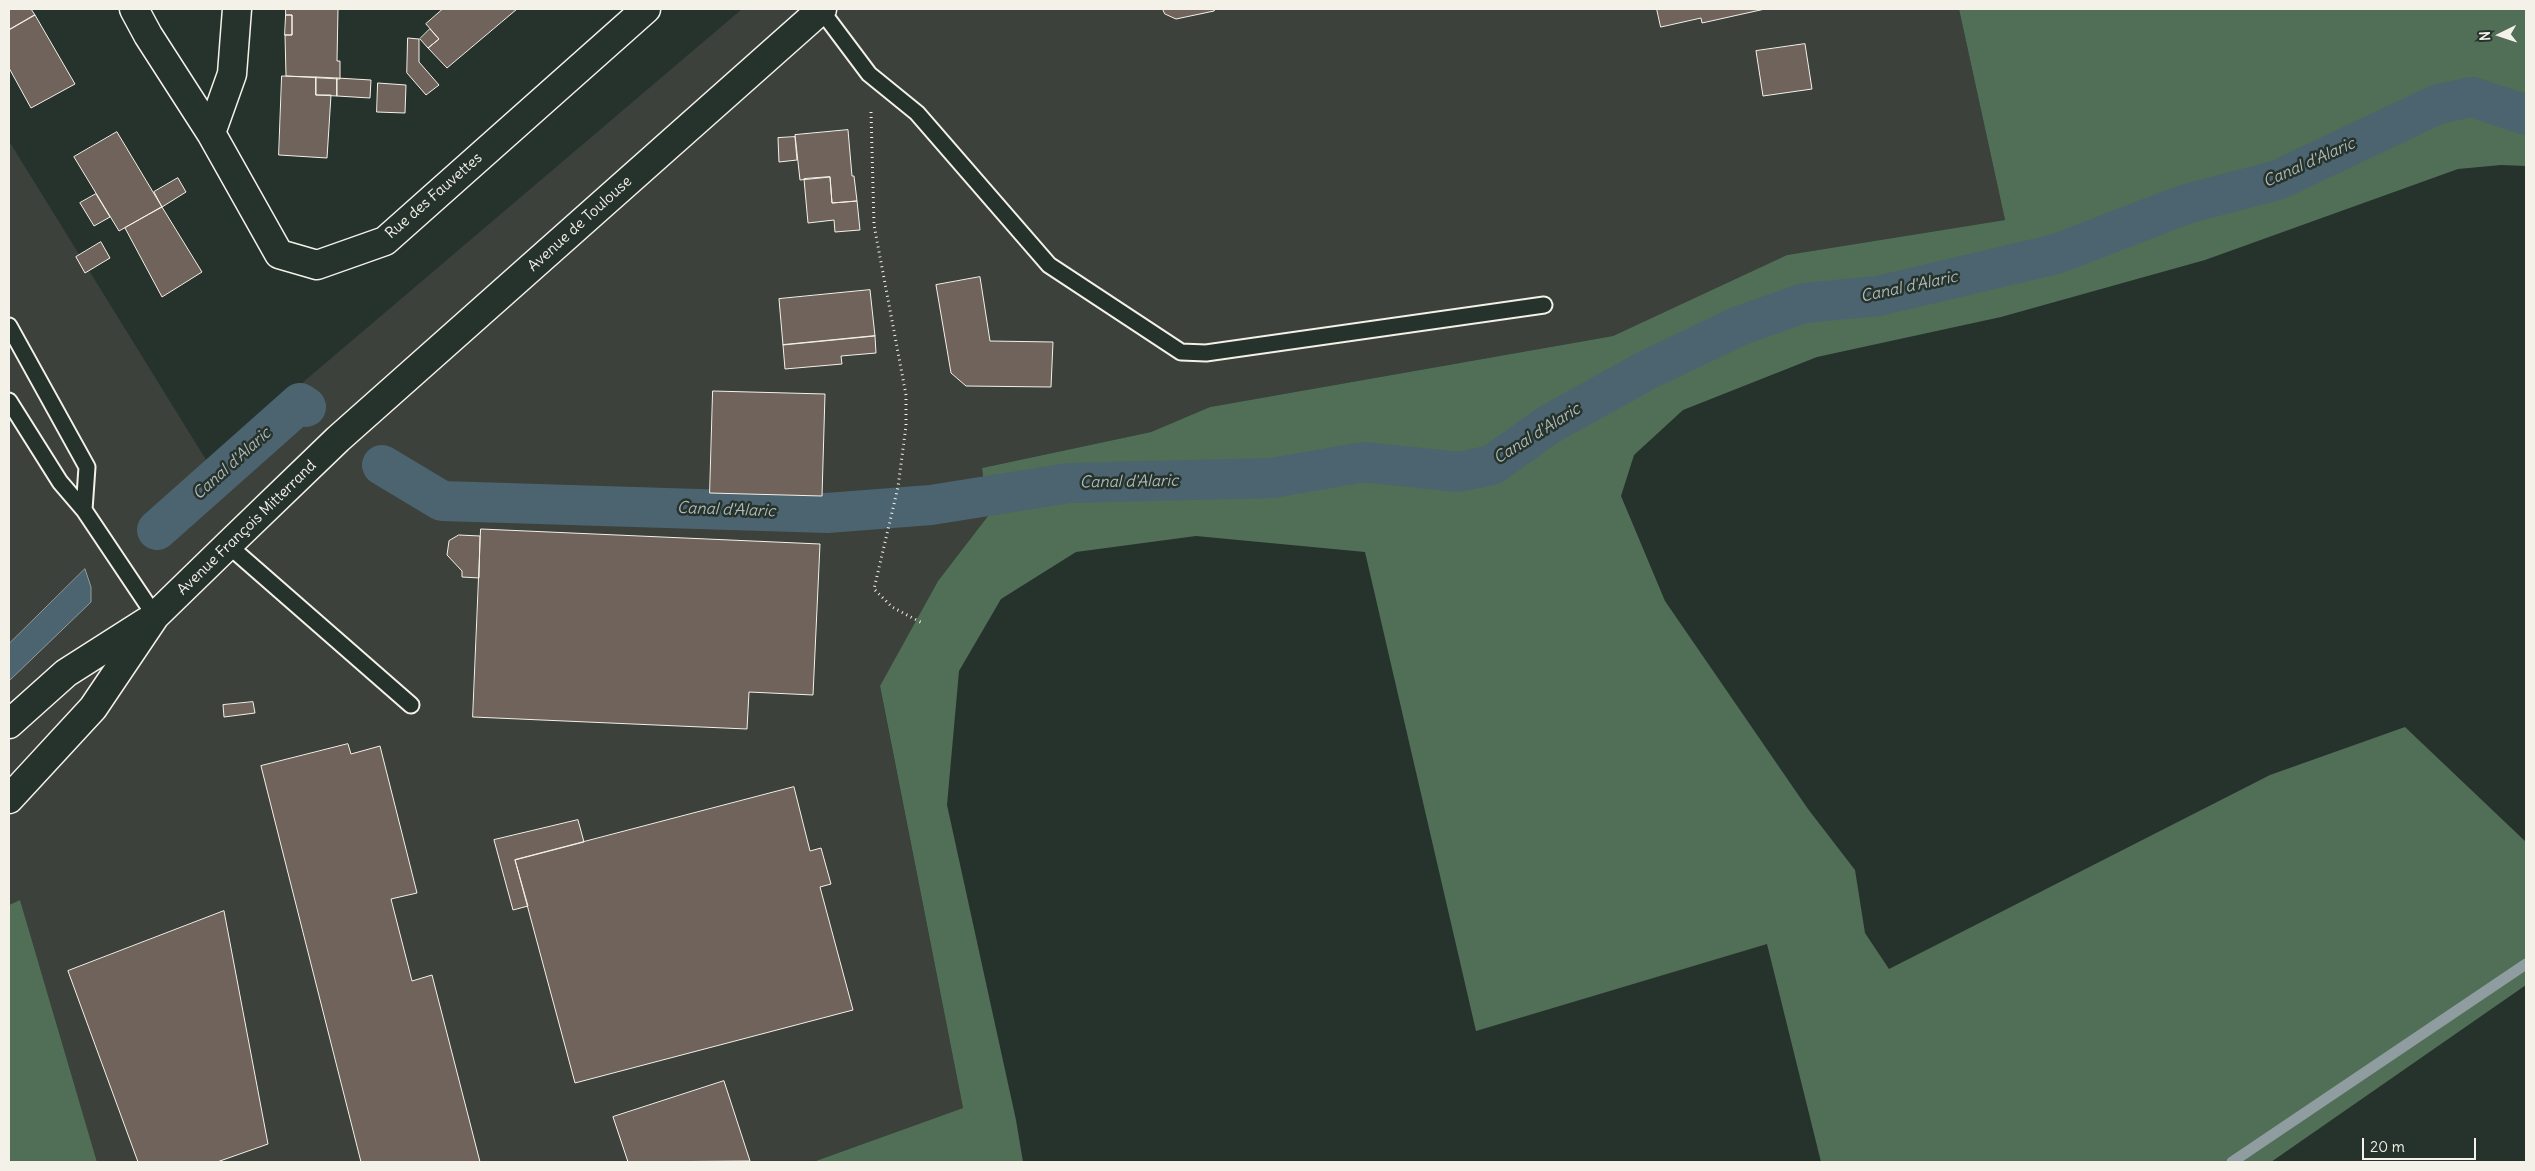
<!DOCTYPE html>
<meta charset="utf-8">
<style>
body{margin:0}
#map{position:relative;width:2535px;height:1171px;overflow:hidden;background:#26332d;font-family:Delius,sans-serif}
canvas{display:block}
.frame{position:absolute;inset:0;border:10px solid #f4f1e8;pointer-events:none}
.north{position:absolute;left:2475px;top:10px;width:50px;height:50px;-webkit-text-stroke:4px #26332d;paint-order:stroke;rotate:266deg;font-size:14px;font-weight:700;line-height:20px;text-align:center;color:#f4f1e8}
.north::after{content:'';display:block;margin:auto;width:18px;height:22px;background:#f4f1e8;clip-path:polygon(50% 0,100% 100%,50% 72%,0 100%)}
.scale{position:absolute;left:2362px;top:1138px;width:114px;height:22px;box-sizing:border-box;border:2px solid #f4f1e8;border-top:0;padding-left:6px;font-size:15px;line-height:18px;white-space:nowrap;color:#f4f1e8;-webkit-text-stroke:4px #26332d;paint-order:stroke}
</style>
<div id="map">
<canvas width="2535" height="1171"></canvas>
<div class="frame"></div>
<div class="north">N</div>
<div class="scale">20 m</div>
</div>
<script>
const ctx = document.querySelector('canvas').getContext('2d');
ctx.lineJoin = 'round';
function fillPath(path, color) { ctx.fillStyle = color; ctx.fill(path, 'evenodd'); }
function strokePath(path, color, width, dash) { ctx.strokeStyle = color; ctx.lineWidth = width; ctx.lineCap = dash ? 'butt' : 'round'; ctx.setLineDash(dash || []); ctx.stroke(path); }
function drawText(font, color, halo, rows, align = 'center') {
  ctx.font = font + ' Delius,sans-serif'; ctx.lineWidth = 5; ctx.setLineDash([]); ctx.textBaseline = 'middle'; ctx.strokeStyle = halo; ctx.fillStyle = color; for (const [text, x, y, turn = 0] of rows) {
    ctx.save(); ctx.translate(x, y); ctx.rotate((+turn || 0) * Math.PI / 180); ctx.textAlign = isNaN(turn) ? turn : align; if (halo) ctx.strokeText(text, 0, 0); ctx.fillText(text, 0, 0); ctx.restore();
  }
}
const built = new Path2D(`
 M 742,9 L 1959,9 L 2005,220 L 1787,255 L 1613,336 L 1210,407 L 1151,432 L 982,468 L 988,516 L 938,581 L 880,687 L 963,1108 L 813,1162 L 97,1162 L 20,900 L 9,905 L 9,141 L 208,463 Z`);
const green = new Path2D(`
 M 1959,9 L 2526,9 L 2526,166 L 2501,165 L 2458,169 L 2205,260 L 2001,317 L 1817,357 L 1683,410 L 1634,455 L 1621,496 L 1665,601 L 1808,809 L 1855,870 L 1865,933 L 1889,969 L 2270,775 L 2405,727 L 2526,842 L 2526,985 L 2271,1162 L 1821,1162 L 1767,944 L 1476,1031 L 1365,552 L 1196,536 L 1076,552 L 1001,599 L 959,671 L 947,805 L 1016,1120 L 1023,1162 L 813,1162 L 963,1108 L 880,686 L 938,581 L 988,516 L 982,468 L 1151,432 L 1210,407 L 1613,336 L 1787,255 L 2005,220 Z
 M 20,900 L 97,1162 L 9,1162 L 9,905 Z`);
const water = new Path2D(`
 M 85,569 L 91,587 L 91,602 L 9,681 L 9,644 Z`);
const stream = new Path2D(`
 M 2232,1162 L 2526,964`);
const canal = new Path2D(`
 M 382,465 L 442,501 L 827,513 L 931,505 L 1069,483 L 1272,478 L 1364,462 L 1458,472 L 1492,465 L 1548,425 L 1647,370 L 1739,326 L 1804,303 L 1878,296 L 2056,254 L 2186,204 L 2278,180 L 2438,104 L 2472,97 L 2526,115
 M 157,530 L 300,403 L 306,407`);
const building = new Path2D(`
 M 9,9 L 31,9 L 35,15 L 9,30 Z
 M 286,9 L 338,9 L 337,61 L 340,61 L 340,79 L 286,76 L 285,35 L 292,35 L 292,15 L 286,15 Z
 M 443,9 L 517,9 L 447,68 L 428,48 L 439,39 L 426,24 Z
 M 1163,9 L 1215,9 L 1214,11 L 1176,19 L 1165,14 Z
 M 1657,9 L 1765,9 L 1702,23 L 1701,18 L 1661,27 Z
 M 35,15 L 75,84 L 31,108 L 9,68 L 9,30 Z
 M 286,15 L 292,15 L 292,35 L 285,35 Z
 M 430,29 L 439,39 L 428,48 L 420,39 Z
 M 408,38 L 419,39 L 419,62 L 439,85 L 426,95 L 407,73 Z
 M 1805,44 L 1812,89 L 1763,96 L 1756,51 Z
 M 282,76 L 316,77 L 316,95 L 331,95 L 327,158 L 279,155 Z
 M 316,77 L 337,78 L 337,96 L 316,95 Z
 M 337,78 L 371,80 L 370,98 L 337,96 Z
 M 378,83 L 406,85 L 405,113 L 377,112 Z
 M 848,130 L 852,176 L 854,176 L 857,201 L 832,203 L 830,177 L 800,180 L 795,135 Z
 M 117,132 L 162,207 L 119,231 L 74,157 Z
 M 795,137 L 797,160 L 779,162 L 778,138 Z
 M 830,177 L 832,203 L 857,201 L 860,230 L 835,232 L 834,220 L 808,223 L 804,179 Z
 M 178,178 L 186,192 L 162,207 L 154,192 Z
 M 96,194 L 110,217 L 94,226 L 80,203 Z
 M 162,207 L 202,272 L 162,297 L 125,228 Z
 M 101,242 L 110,258 L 85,273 L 76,257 Z
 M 980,277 L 990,341 L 1053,342 L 1051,387 L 966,386 L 951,373 L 936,285 Z
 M 870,290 L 875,336 L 783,345 L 779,299 Z
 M 875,336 L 876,353 L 841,356 L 842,364 L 785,369 L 783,345 Z
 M 713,391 L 825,394 L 822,496 L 710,493 Z
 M 481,529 L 820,544 L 813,695 L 749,692 L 747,729 L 473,717 Z
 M 459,535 L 480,536 L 479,578 L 462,577 L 462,571 L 447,555 L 449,541 Z
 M 253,702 L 255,713 L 224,717 L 223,705 Z
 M 348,744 L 351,754 L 380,746 L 417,893 L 391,899 L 412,981 L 432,975 L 480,1162 L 361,1162 L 261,766 Z
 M 794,787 L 810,851 L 821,848 L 831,884 L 820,887 L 853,1010 L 575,1083 L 515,860 Z
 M 578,820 L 584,842 L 515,860 L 528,906 L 513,910 L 494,840 Z
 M 224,911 L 268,1144 L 217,1162 L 138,1162 L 68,971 Z
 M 724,1081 L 750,1161 L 628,1162 L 613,1117 Z`);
const path = new Path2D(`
 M 871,112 L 874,225 L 906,395 L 906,426 L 898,487 L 874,589 L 892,607 L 924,624`);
const service = new Path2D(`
 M 821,10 L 869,74 L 917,113 L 1049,265 L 1181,352 L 1206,353 L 1544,305
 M 9,326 L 87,467 L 84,510
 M 9,401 L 60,482 L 84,510 L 155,616
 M 228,545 L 411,705`);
const minor = new Path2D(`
 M 134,9 L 148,35 L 211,133 L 279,254 L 317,265 L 385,241 L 646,9
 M 211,133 L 232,74 L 237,9`);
const secondary = new Path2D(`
 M 9,724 L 66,673 L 146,622
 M 9,799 L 93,708 L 155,616 L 228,545 L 338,439 L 822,9`);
const streetNames = [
 ["Rue des Fauvettes",434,196,-41],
 ["Avenue de Toulouse",580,224,-42],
 ["Avenue François Mitterrand",247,528,-44]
];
const waterNames = [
 ["Canal d'Alaric",2309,163,-24],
 ["Canal d'Alaric",1909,287,-12],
 ["Canal d'Alaric",1537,434,-32],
 ["Canal d'Alaric",232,464,-42],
 ["Canal d'Alaric",1129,482,-1],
 ["Canal d'Alaric",726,510,2]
];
fillPath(built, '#3c413b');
fillPath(green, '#516e57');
fillPath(water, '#4b6470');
strokePath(water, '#8f9ca0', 1);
strokePath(stream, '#8f9ca0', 11);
strokePath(canal, '#4b6470', 40);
fillPath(building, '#6f635c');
strokePath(building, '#f4f1e8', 1);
strokePath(service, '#f4f1e8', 19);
strokePath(minor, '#f4f1e8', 31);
strokePath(secondary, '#f4f1e8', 31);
strokePath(path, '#f4f1e8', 3, [1, 4]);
strokePath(service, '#26332d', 15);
strokePath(minor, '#26332d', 28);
strokePath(secondary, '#26332d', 28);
drawText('15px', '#f4f1e8', '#26332d', streetNames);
drawText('italic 16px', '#b0b9b8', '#26332d', waterNames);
</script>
